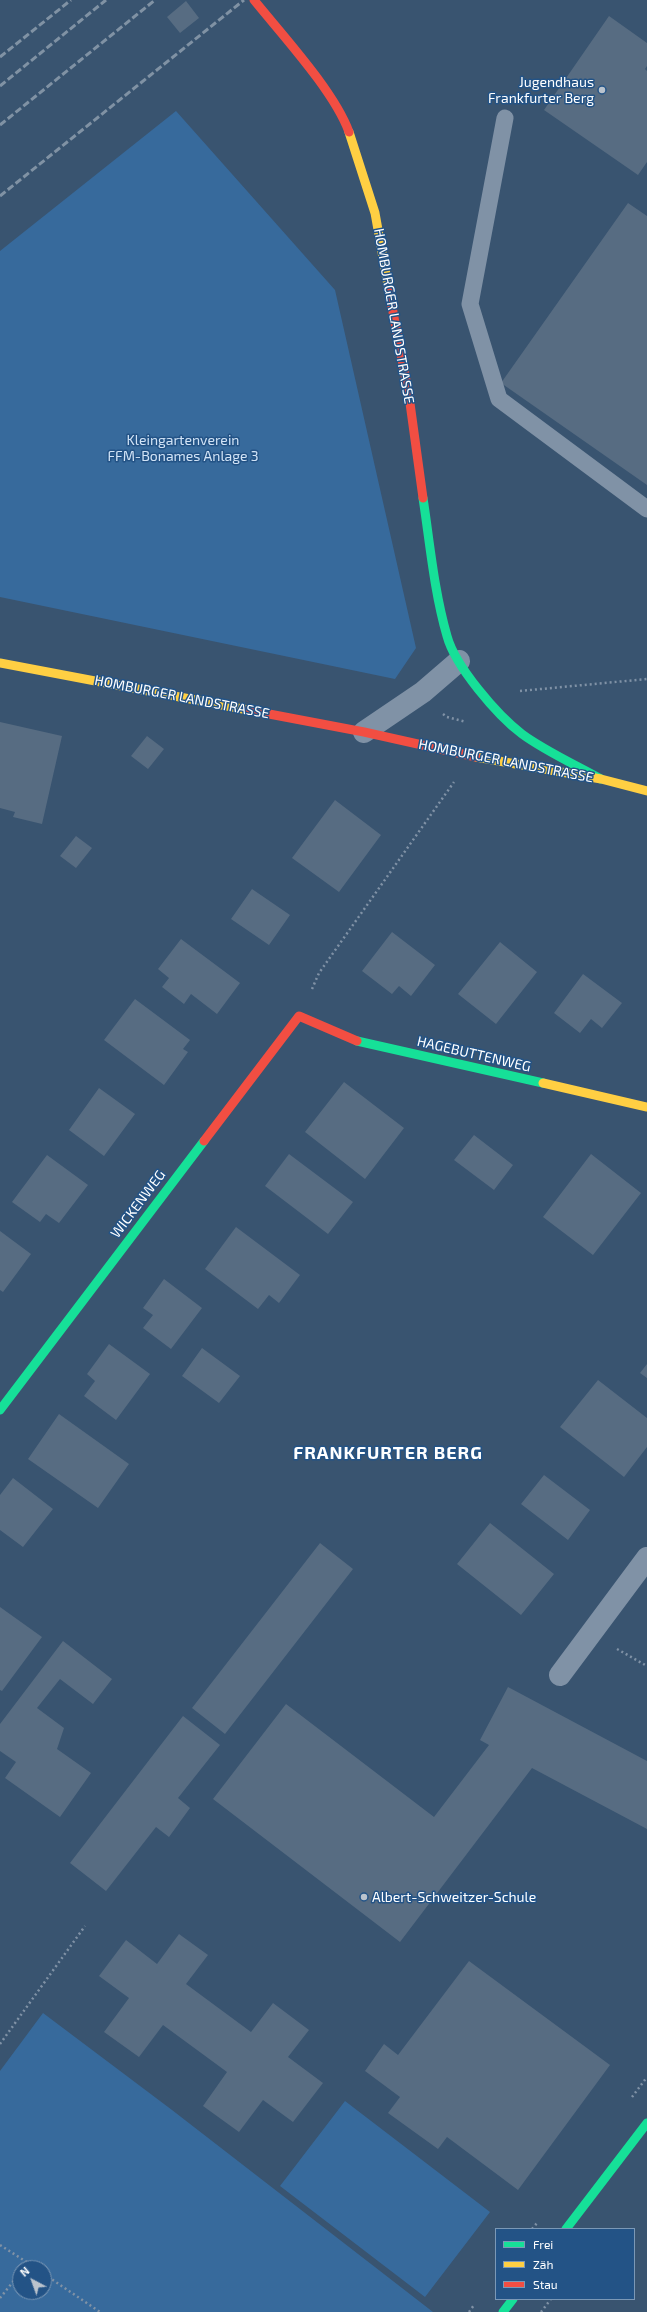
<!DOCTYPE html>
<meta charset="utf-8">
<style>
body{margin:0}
#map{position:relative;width:647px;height:2312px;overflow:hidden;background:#395470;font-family:"Exo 2",sans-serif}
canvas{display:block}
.legend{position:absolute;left:495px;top:2228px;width:140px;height:72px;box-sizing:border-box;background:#235386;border:1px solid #7b98b6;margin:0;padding:5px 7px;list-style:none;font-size:12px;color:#fff}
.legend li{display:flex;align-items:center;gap:8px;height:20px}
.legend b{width:20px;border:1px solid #7b98b6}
.north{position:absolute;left:12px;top:2260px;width:40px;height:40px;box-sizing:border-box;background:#235386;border:1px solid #7b98b6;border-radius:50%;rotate:319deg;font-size:11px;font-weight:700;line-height:16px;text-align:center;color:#fff}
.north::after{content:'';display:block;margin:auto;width:14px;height:18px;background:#bac3cd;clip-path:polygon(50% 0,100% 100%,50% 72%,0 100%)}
</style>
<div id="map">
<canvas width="647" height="2312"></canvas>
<ul class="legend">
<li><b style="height:5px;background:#16e098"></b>Frei</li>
<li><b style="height:5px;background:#ffcf43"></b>Zäh</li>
<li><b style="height:5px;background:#f24e42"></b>Stau</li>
</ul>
<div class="north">N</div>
</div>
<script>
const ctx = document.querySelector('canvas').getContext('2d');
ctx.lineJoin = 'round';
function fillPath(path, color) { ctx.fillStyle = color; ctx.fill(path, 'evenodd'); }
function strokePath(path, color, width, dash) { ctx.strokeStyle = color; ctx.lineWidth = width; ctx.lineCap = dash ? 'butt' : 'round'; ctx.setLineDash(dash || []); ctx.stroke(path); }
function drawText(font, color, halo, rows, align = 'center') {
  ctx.font = font + ' "Exo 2",sans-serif'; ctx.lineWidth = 3; ctx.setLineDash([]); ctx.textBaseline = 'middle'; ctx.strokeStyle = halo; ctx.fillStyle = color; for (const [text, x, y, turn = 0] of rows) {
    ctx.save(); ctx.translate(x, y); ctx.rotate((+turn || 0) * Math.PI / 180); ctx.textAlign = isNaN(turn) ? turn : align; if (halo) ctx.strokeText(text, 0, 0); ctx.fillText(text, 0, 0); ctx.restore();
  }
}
const green = new Path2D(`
 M 176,111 L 335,290 L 416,648 L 395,679 L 0,597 L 0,251 Z
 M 43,2013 L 172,2110 L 433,2312 L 0,2312 L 0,2071 ZM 20,2268 L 44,2268 L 44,2292 L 20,2292 Z
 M 345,2101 L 490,2212 L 425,2297 L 280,2186 Z`);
const building = new Path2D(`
 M 186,1 L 199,18 L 180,33 L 167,17 Z
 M 609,16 L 647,43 L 647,66 L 645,69 L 647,71 L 647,162 L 638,175 L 544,110 Z
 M 628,203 L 647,216 L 647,485 L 501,383 Z
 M 0,722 L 62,736 L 42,824 L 13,817 L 15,812 L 0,808 Z
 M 147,736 L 164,749 L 148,769 L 131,756 Z
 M 335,800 L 381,835 L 339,892 L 292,858 Z
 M 76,836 L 92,848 L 76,868 L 60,856 Z
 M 252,889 L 290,915 L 269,945 L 231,919 Z
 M 392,932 L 435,965 L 411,996 L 399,986 L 392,994 L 362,971 Z
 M 181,939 L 240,983 L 217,1014 L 191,994 L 184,1004 L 162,987 L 169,978 L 158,969 Z
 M 500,942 L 537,972 L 496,1024 L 458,994 Z
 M 583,974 L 622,1003 L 602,1028 L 591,1019 L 580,1033 L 554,1013 Z
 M 135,999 L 190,1040 L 183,1049 L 188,1052 L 164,1085 L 104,1040 Z
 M 344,1082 L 404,1128 L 365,1179 L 305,1132 Z
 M 99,1088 L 135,1114 L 104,1156 L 69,1130 Z
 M 474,1135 L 513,1165 L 494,1190 L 454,1160 Z
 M 289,1154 L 353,1202 L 328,1234 L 265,1186 Z
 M 591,1154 L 641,1193 L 593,1255 L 543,1217 Z
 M 47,1155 L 88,1185 L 59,1223 L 46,1214 L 40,1222 L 12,1202 Z
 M 236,1227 L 300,1275 L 279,1303 L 269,1295 L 258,1309 L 205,1269 Z
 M 0,1231 L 31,1254 L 3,1292 L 0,1290 Z
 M 164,1279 L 202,1308 L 171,1349 L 143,1328 L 153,1315 L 143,1308 Z
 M 109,1344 L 150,1374 L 116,1420 L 84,1396 L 95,1381 L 87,1374 Z
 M 202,1348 L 240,1376 L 219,1403 L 182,1376 Z
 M 647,1364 L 647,1378 L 640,1373 Z
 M 598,1380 L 647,1418 L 647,1447 L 624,1477 L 560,1427 Z
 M 59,1414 L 129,1464 L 98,1508 L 28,1459 Z
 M 544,1475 L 590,1510 L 568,1540 L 521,1504 Z
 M 13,1478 L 53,1509 L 23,1547 L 0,1530 L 0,1495 Z
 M 490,1523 L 554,1574 L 521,1615 L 457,1564 Z
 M 320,1543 L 353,1569 L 225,1734 L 192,1708 Z
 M 0,1607 L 42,1637 L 2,1691 L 0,1690 Z
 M 63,1641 L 112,1679 L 93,1704 L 60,1679 L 37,1708 L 64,1728 L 57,1749 L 91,1773 L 60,1817 L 5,1778 L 16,1762 L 0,1751 L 0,1724 Z
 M 508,1687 L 647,1761 L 647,1829 L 532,1768 L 400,1942 L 213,1799 L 286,1704 L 434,1817 L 489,1745 L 480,1740 Z
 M 183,1716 L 220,1745 L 178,1798 L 190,1808 L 169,1837 L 156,1827 L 106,1891 L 70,1863 Z
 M 179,1934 L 208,1955 L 186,1984 L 251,2032 L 273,2003 L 309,2030 L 288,2057 L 323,2083 L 293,2122 L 263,2100 L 239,2132 L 203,2106 L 227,2072 L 163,2025 L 139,2057 L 104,2032 L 129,1998 L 99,1976 L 126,1940 L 157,1964 Z
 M 469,1961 L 610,2065 L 518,2190 L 447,2137 L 438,2149 L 388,2113 L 400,2097 L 365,2071 L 384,2044 L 398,2055 Z`);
const path = new Path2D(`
 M 520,691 L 647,679
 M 443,714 L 447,717 L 466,722
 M 312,989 L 319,973 L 454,782
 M 617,1649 L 647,1666
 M 0,2044 L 85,1926
 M 632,2097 L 647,2077
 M 532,2229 L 537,2223
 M 0,2245 L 36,2268
 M 24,2268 L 28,2263
 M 44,2274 L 100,2312
 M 0,2298 L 20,2273
 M 469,2312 L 474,2305
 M 541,2312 L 551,2299`);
const lane = new Path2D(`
 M 505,118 L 470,304 L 499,399 L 647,509`);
const street = new Path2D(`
 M 364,732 L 423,692 L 459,661
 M 560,1675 L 647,1558`);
const fast = new Path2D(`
 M 423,498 C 430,544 434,591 447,636 C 455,666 497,715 522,734 C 545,751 576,765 601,779
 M 357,1041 L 543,1083
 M 0,1410 L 204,1141
 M 566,2229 L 647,2123
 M 503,2312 L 513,2299`);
const slow = new Path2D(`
 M 349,132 L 375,213 L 389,291
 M 0,663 L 248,710
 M 476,757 L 601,779 L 647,791
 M 543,1083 L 647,1107`);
const jam = new Path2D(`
 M 254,0 C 283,36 334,91 349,132
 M 389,291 L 409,396 L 423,498
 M 248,710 L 364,732 L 476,757
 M 204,1141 L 299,1016 L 357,1041`);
const rail = new Path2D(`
 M 0,57 L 71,0
 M 0,86 L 106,0
 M 0,125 L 155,0
 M 0,196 L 244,0`);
const markers = [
 [602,90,4,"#bac3cd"],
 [364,1897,4,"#bac3cd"]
];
const poiNames = [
 ["Jugendhaus",594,82],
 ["Frankfurter Berg",594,98],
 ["Albert-Schweitzer-Schule",372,1897,"left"]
];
const streetNames = [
 ["HOMBURGER LANDSTRASSE",394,316,80],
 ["HOMBURGER LANDSTRASSE",182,697,11],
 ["HOMBURGER LANDSTRASSE",506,761,11],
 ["HAGEBUTTENWEG",474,1054,13],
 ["WICKENWEG",138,1204,-53]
];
const parkNames = [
 ["Kleingartenverein",183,440],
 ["FFM-Bonames Anlage 3",183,456]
];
const districtNames = [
 ["FRANKFURTER BERG",388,1453]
];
fillPath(green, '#376a9c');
fillPath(building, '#576c82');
strokePath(path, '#8092a6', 2.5, [2, 3]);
strokePath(lane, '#8092a6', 17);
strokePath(street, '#8092a6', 22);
strokePath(fast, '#16e098', 9);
strokePath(slow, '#ffcf43', 9);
strokePath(jam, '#f24e42', 9);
strokePath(rail, '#8092a4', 3, [7, 3]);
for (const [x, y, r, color] of markers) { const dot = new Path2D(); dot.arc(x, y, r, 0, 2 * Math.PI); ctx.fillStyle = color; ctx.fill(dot); strokePath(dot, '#235386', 1.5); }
drawText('14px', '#fff', '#235386', poiNames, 'right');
drawText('14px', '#fff', '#235386', streetNames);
drawText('14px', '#d2e4f7', '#235386', parkNames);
ctx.letterSpacing = '1px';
drawText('bold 18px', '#fff', '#235386', districtNames);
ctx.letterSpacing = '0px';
</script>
